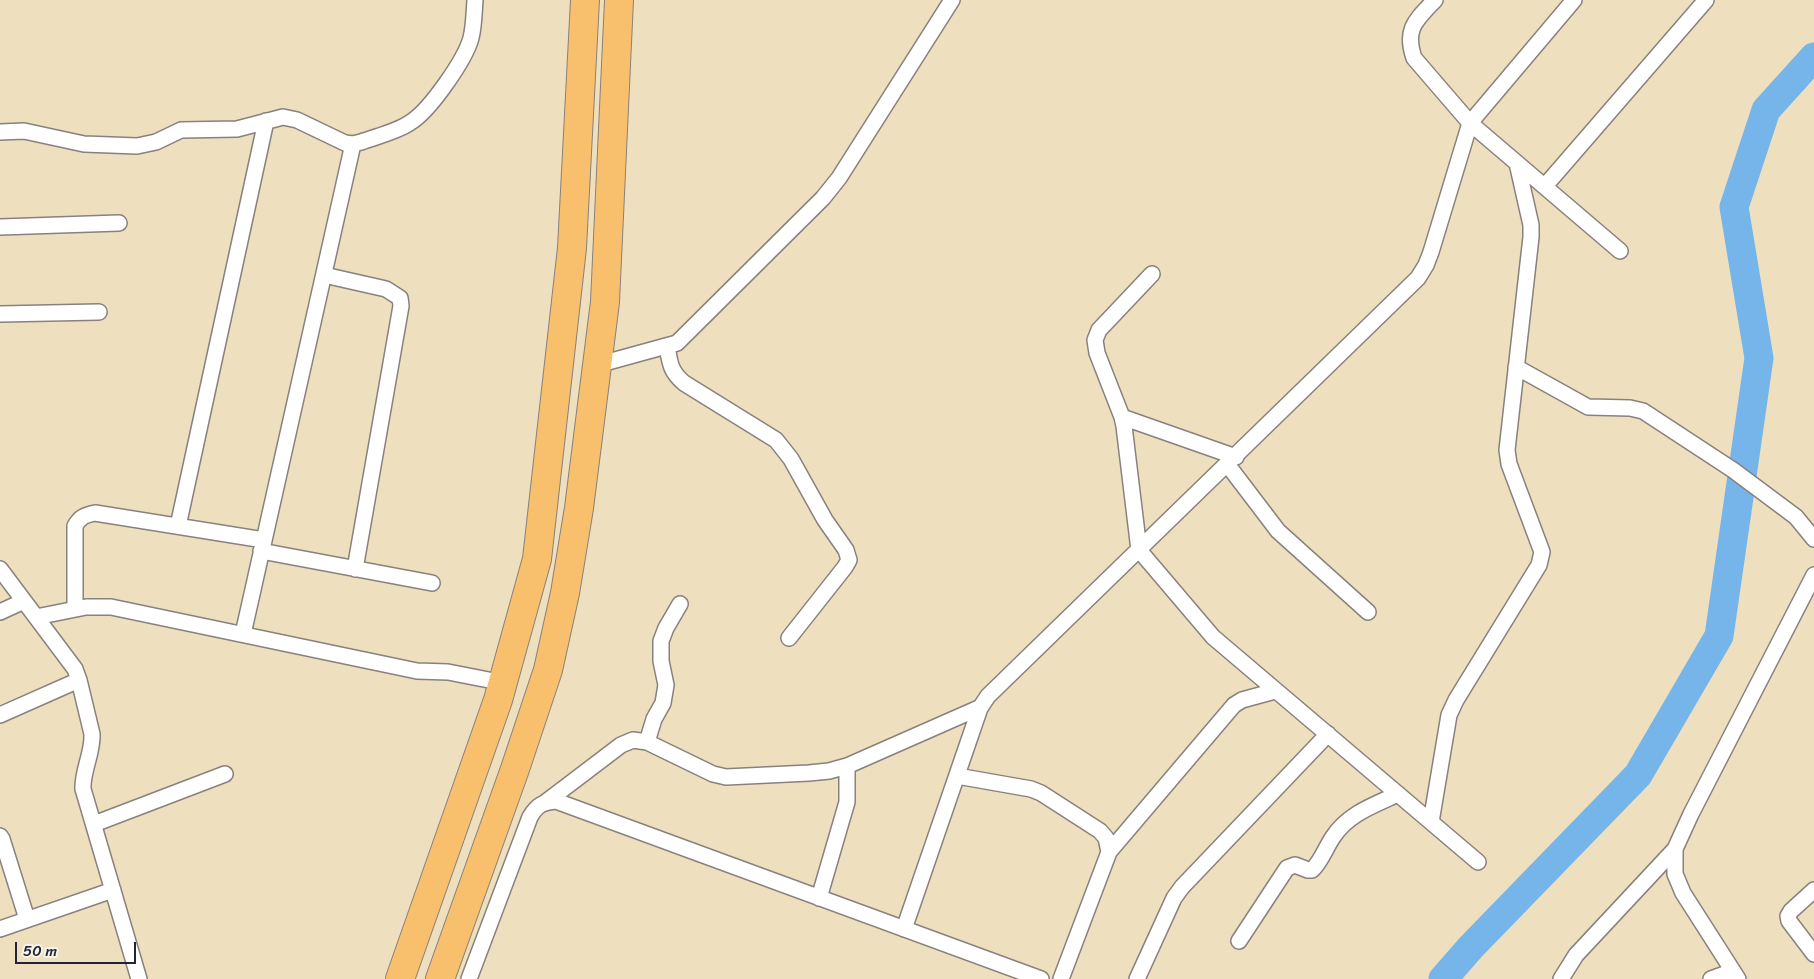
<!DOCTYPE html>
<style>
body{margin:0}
#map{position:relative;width:1814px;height:979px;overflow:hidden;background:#eee0bf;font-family:Sriracha,sans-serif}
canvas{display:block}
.scale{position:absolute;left:15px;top:942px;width:121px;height:22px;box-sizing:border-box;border:2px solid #22223b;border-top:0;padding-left:6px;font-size:15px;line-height:18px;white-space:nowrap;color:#22223b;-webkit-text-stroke:4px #f7f3e8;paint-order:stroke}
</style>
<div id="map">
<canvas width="1814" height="979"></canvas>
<div class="scale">50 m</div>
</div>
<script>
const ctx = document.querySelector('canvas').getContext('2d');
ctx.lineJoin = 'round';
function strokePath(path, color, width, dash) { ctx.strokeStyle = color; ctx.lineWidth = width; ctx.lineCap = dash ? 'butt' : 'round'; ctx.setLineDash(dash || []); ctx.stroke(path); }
const river = new Path2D(`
 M 1443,979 L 1471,947 L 1638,775 L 1719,636 L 1759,358 L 1734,207 L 1766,110 L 1814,57`);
const street = new Path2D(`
 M 1435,0 C 1416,20 1404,29 1414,58 L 1470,123 L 1620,251
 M 0,132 L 24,131 L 84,144 L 137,146 L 156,142 L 181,130 L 237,129 L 283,117 L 297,120 L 345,143 L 353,144 L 361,142 C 377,136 397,132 411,122 C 430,110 465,60 471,38 C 474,26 474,13 475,0
 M 1545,186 L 1706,0
 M 0,227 L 119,223
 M 1152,274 L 1099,330 L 1095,340 L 1097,353 L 1122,417 L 1124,426 L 1139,550 L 1213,637 L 1478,862
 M 324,275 L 386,289 L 400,298 L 401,306 L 355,569
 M 0,314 L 99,312
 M 667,346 C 670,363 670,371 684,383 L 776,440 L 791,459 L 825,520 L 846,550 L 849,560 L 845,567 L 789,638
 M 597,365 L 677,343 L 823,198 L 839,178 L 952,0
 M 1516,367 L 1588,407 L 1630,408 L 1643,411 L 1733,470 L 1796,517 L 1814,539
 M 1122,417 L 1236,457
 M 1227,464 L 1278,531 L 1368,612
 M 178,526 L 266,121
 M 261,551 L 432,583
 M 0,569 L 75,669 L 79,680 L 92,734 C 93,753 82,771 83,789 L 139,979
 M 75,609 L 75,526 C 80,517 85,515 95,513 L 264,540
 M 0,612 L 24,601
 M 36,617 L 86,607 L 111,607 L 417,671 L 448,672 L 504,683
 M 243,634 L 353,144
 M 0,715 L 79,680
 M 647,742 L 654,719 L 663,703 L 666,685 L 661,661 L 661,641 L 666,628 L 680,604
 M 957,776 L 1031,789 L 1041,793 L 1100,831 L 1106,838 L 1109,852 L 1061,979
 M 546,802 L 621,745 L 633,740 L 647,742 L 713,774 L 726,777 L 809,773 L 829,771 L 847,766 L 981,707
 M 1431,822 L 1449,715 L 1456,700 L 1539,565 L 1542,552 L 1509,464 L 1507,450 L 1531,237 L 1531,225 L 1517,163
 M 94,824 L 225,774
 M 0,836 L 2,839 L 27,919
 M 1109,852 L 1234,705 L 1242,700 L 1275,691
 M 1814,890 L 1791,911 L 1788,916 L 1789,921 L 1814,954
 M 819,898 L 847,802 L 847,766
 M 0,929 L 113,890
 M 904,929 L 980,708 L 988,696 L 1418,278 L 1426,265 L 1431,252 L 1470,123 L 1574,0
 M 1239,941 L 1287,868 L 1295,865 L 1308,870 L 1312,870 C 1321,862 1326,847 1333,837 C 1348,814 1374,805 1398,794
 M 469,979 L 530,817 C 537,805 543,802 556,801 L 1041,979
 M 1137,979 L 1174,898 L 1182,887 L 1328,734
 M 1561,979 L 1576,955 L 1675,849
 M 1711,979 L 1733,971
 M 1738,979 L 1683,893 L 1675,874 L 1675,849 L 1691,814 L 1814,575`);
const highway = new Path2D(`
 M 400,979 L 498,700 L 537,559 L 572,248 L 585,0
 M 440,979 L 515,769 L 548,670 L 565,593 L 579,508 L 605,302 L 619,0`);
strokePath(river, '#75b5e9', 29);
strokePath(street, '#88817d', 18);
strokePath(highway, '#88817d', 30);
strokePath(street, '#fff', 15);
strokePath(highway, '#f8bf6c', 28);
</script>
